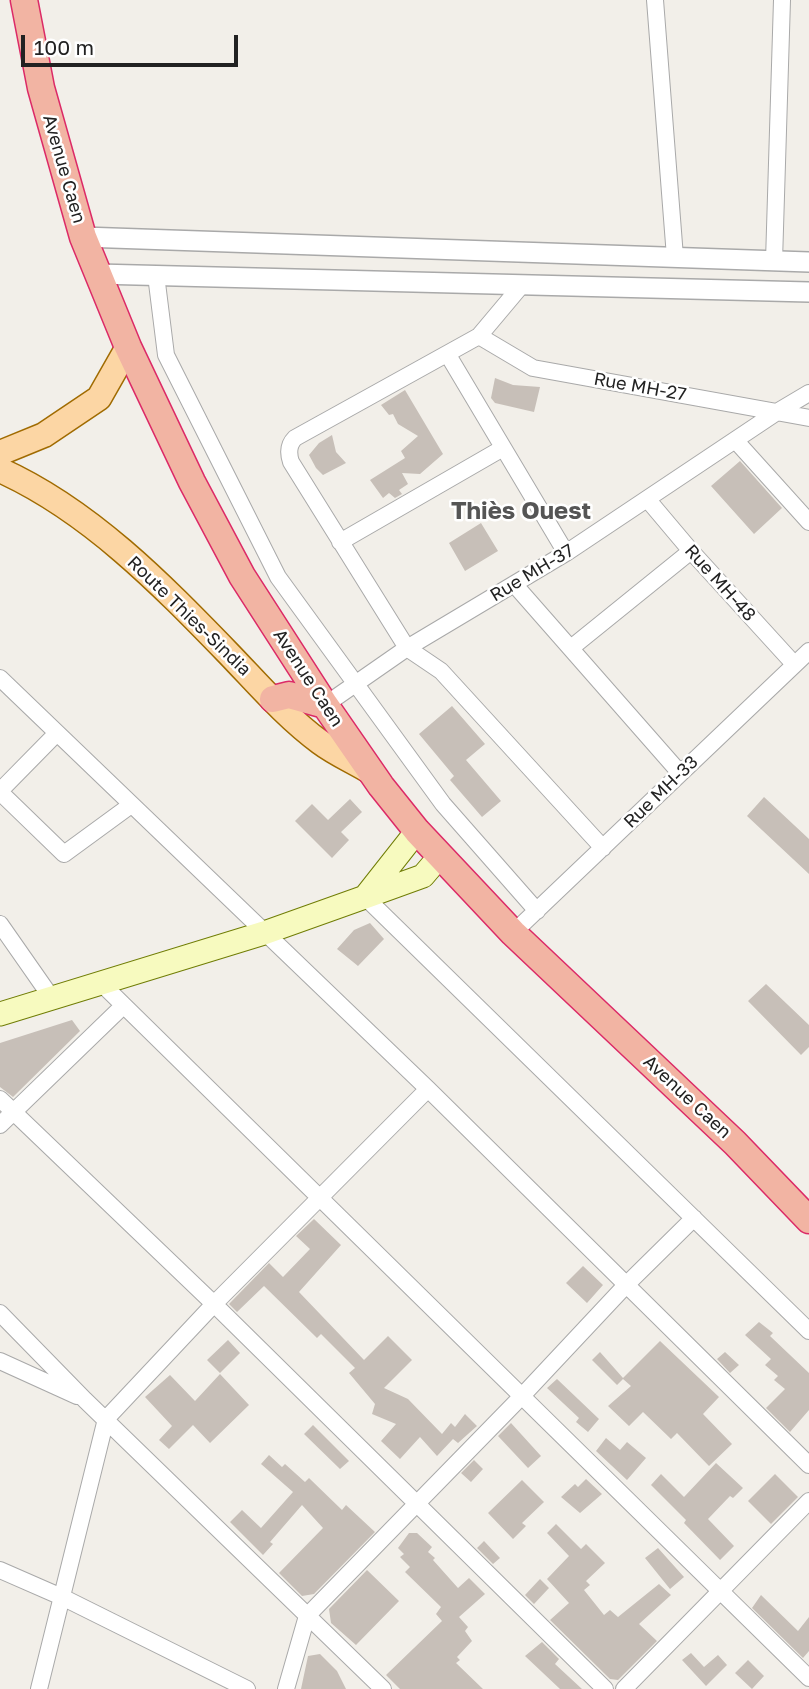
<!DOCTYPE html>
<meta charset="utf-8">
<style>
body{margin:0}
#map{position:relative;width:809px;height:1689px;overflow:hidden;background:#f2efe9;font-family:"Golos Text",sans-serif}
canvas{display:block}
.scale{position:absolute;left:21px;top:35px;width:217px;height:32px;box-sizing:border-box;border:4px solid #222;border-top:0;padding-left:9px;font-size:21px;line-height:24px;white-space:nowrap;color:#222;-webkit-text-stroke:5px #fff;paint-order:stroke}
</style>
<div id="map">
<canvas width="809" height="1689"></canvas>
<div class="scale">100 m</div>
</div>
<script>
const ctx = document.querySelector('canvas').getContext('2d');
ctx.lineJoin = 'round';
function fillPath(path, color) { ctx.fillStyle = color; ctx.fill(path, 'evenodd'); }
function strokePath(path, color, width, dash) { ctx.strokeStyle = color; ctx.lineWidth = width; ctx.lineCap = dash ? 'butt' : 'round'; ctx.setLineDash(dash || []); ctx.stroke(path); }
function drawText(font, color, halo, rows, align = 'center') {
  ctx.font = font + ' "Golos Text",sans-serif'; ctx.lineWidth = 5; ctx.setLineDash([]); ctx.textBaseline = 'middle'; ctx.strokeStyle = halo; ctx.fillStyle = color; for (const [text, x, y, turn = 0] of rows) {
    ctx.save(); ctx.translate(x, y); ctx.rotate((+turn || 0) * Math.PI / 180); ctx.textAlign = isNaN(turn) ? turn : align; if (halo) ctx.strokeText(text, 0, 0); ctx.fillText(text, 0, 0); ctx.restore();
  }
}
const building = new Path2D(`
 M 495,378 L 513,385 L 540,387 L 534,412 L 495,403 L 491,398 Z
 M 405,390 L 443,454 L 420,474 L 402,473 L 408,484 L 399,490 L 402,494 L 395,498 L 389,493 L 383,498 L 370,480 L 405,458 L 401,451 L 418,436 L 398,424 L 393,414 L 389,415 L 381,405 Z
 M 332,435 L 336,452 L 346,463 L 323,475 L 316,468 L 309,455 L 319,443 Z
 M 740,461 L 782,508 L 754,534 L 711,486 Z
 M 481,523 L 498,551 L 465,571 L 449,543 Z
 M 452,706 L 485,744 L 466,760 L 501,801 L 482,817 L 450,780 L 454,776 L 419,734 Z
 M 764,797 L 809,839 L 809,874 L 747,816 Z
 M 350,799 L 362,812 L 341,832 L 349,840 L 332,858 L 295,821 L 312,804 L 328,820 Z
 M 370,923 L 384,939 L 358,966 L 337,949 L 354,930 Z
 M 766,984 L 809,1025 L 809,1047 L 801,1055 L 748,1001 Z
 M 72,1020 L 80,1031 L 13,1097 L 0,1087 L 0,1043 Z
 M 314,1219 L 341,1245 L 299,1292 L 364,1360 L 388,1336 L 412,1360 L 384,1388 L 408,1399 L 442,1434 L 451,1423 L 455,1427 L 465,1414 L 477,1426 L 458,1443 L 453,1439 L 437,1456 L 420,1437 L 400,1459 L 381,1441 L 396,1424 L 372,1414 L 375,1404 L 349,1373 L 355,1368 L 321,1334 L 317,1338 L 264,1286 L 237,1312 L 229,1304 L 269,1263 L 283,1277 L 310,1249 L 296,1236 Z
 M 583,1266 L 603,1285 L 587,1303 L 566,1283 Z
 M 759,1322 L 773,1333 L 770,1336 L 809,1373 L 809,1410 L 790,1432 L 766,1408 L 785,1389 L 774,1380 L 778,1376 L 765,1365 L 771,1359 L 745,1335 Z
 M 228,1340 L 240,1353 L 220,1373 L 207,1360 Z
 M 660,1341 L 719,1397 L 703,1414 L 732,1444 L 709,1466 L 677,1433 L 671,1439 L 643,1412 L 629,1426 L 608,1406 L 631,1386 L 623,1379 L 617,1385 L 592,1360 L 600,1352 L 623,1378 Z
 M 725,1352 L 739,1365 L 730,1373 L 717,1359 Z
 M 220,1374 L 249,1405 L 210,1443 L 193,1425 L 169,1449 L 159,1440 L 172,1426 L 145,1397 L 170,1375 L 195,1401 Z
 M 557,1379 L 599,1419 L 588,1432 L 576,1422 L 579,1418 L 547,1388 Z
 M 511,1423 L 541,1456 L 528,1468 L 498,1436 Z
 M 313,1425 L 349,1461 L 340,1469 L 304,1434 Z
 M 606,1438 L 620,1450 L 627,1442 L 646,1458 L 627,1480 L 596,1451 Z
 M 269,1455 L 282,1467 L 285,1464 L 305,1482 L 309,1478 L 342,1510 L 346,1505 L 375,1532 L 314,1594 L 302,1596 L 279,1573 L 323,1528 L 302,1505 L 270,1542 L 273,1544 L 263,1555 L 230,1522 L 242,1510 L 261,1528 L 293,1492 L 261,1464 Z
 M 474,1460 L 483,1469 L 471,1482 L 461,1473 Z
 M 716,1463 L 743,1488 L 733,1498 L 730,1496 L 708,1519 L 734,1546 L 720,1560 L 684,1523 L 686,1520 L 651,1485 L 661,1474 L 684,1497 Z
 M 775,1474 L 798,1497 L 771,1524 L 748,1501 Z
 M 586,1479 L 602,1494 L 580,1513 L 561,1497 L 575,1484 L 578,1487 Z
 M 522,1480 L 544,1502 L 522,1523 L 526,1526 L 513,1539 L 488,1513 Z
 M 556,1524 L 581,1549 L 586,1544 L 605,1563 L 586,1581 L 590,1585 L 584,1590 L 604,1615 L 610,1610 L 618,1617 L 659,1584 L 671,1595 L 639,1624 L 657,1641 L 618,1680 L 610,1679 L 550,1620 L 569,1603 L 547,1579 L 569,1556 L 547,1533 Z
 M 409,1533 L 417,1533 L 432,1547 L 428,1552 L 435,1558 L 433,1560 L 458,1588 L 469,1578 L 485,1594 L 459,1617 L 468,1627 L 465,1631 L 472,1641 L 457,1657 L 460,1660 L 456,1663 L 483,1689 L 400,1689 L 386,1675 L 442,1621 L 436,1614 L 441,1607 L 405,1572 L 410,1567 L 400,1557 L 404,1554 L 398,1548 Z
 M 484,1541 L 500,1558 L 493,1564 L 477,1548 Z
 M 658,1548 L 684,1577 L 670,1589 L 645,1558 Z
 M 367,1570 L 399,1601 L 356,1645 L 331,1623 L 329,1609 Z
 M 540,1579 L 549,1588 L 534,1604 L 525,1595 Z
 M 761,1595 L 798,1631 L 809,1617 L 809,1651 L 803,1658 L 752,1608 Z
 M 542,1642 L 559,1659 L 555,1664 L 582,1689 L 560,1689 L 525,1656 Z
 M 691,1653 L 704,1667 L 718,1655 L 727,1665 L 706,1686 L 682,1660 Z
 M 320,1654 L 337,1671 L 346,1689 L 301,1689 L 308,1656 Z
 M 748,1660 L 764,1676 L 752,1689 L 735,1673 Z`);
const minor = new Path2D(`
 M 655,0 L 675,257
 M 774,261 L 782,0
 M 156,275 L 166,355 L 278,577 L 443,804 L 537,911
 M 521,286 L 479,336 L 295,438 C 288,445 288,453 291,462 L 407,648 L 441,671 L 603,848
 M 479,336 L 533,368 L 809,418
 M 448,355 L 566,553
 M 736,441 L 809,522
 M 648,500 L 691,551 L 794,664
 M 340,542 L 503,448
 M 514,584 L 680,773
 M 571,648 L 691,551
 M 0,678 L 428,1089 L 809,1465
 M 325,705 L 407,648 L 566,553 L 777,412 L 809,393
 M 0,791 L 57,733
 M 0,792 L 64,854 L 131,805
 M 365,897 L 809,1331
 M 0,924 L 51,997
 M 513,933 L 809,651
 M 101,983 L 809,1678
 M 0,1099 L 214,1304 L 605,1689
 M 0,1125 L 123,1006
 M 0,1313 L 85,1400 L 383,1689
 M 0,1361 L 77,1396
 M 0,1570 L 64,1598 L 247,1689
 M 39,1689 L 106,1419 L 214,1304 L 428,1089
 M 286,1689 L 307,1616 L 522,1396 L 627,1284 L 694,1218
 M 624,1689 L 809,1501`);
const tertiary = new Path2D(`
 M 83,237 L 809,262
 M 97,274 L 809,292`);
const secondary = new Path2D(`
 M 365,897 L 417,831
 M 0,1014 L 264,933 L 365,897 L 423,876 L 440,856`);
const primary = new Path2D(`
 M 0,453 L 44,435 L 99,398 L 128,347
 M 0,470 C 89,510 161,584 228,653 C 257,683 286,717 320,742 C 336,754 355,762 371,772`);
const trunk = new Path2D(`
 M 24,0 L 41,88 L 83,237 L 128,347 L 192,482 L 242,576 L 325,705 L 381,786 L 417,831 L 513,933 L 735,1143 L 809,1220
 M 273,699 L 289,695 L 325,705`);
const streetNames = [
 ["Avenue Caen",64,169,74],
 ["Rue MH-27",640,387,10],
 ["Rue MH-37",532,573,-31],
 ["Rue MH-48",720,583,48],
 ["Route Thies-Sindia",189,616,44],
 ["Avenue Caen",308,678,57],
 ["Rue MH-33",661,792,-44],
 ["Avenue Caen",687,1097,43]
];
const districtNames = [
 ["Thiès Ouest",521,511]
];
fillPath(building, '#c7bfb8');
strokePath(minor, '#a9a9a9', 18);
strokePath(tertiary, '#a9a9a9', 22);
strokePath(secondary, '#707d05', 25);
strokePath(primary, '#a06b00', 27);
strokePath(trunk, '#dc2a67', 29);
strokePath(minor, '#fff', 16);
strokePath(tertiary, '#fff', 19);
strokePath(secondary, '#f7fabf', 23);
strokePath(primary, '#fcd6a4', 24);
strokePath(trunk, '#f2b4a3', 26);
drawText('18px', '#222', '#fff', streetNames);
drawText('bold 24px', '#555', '#fff', districtNames);
</script>
